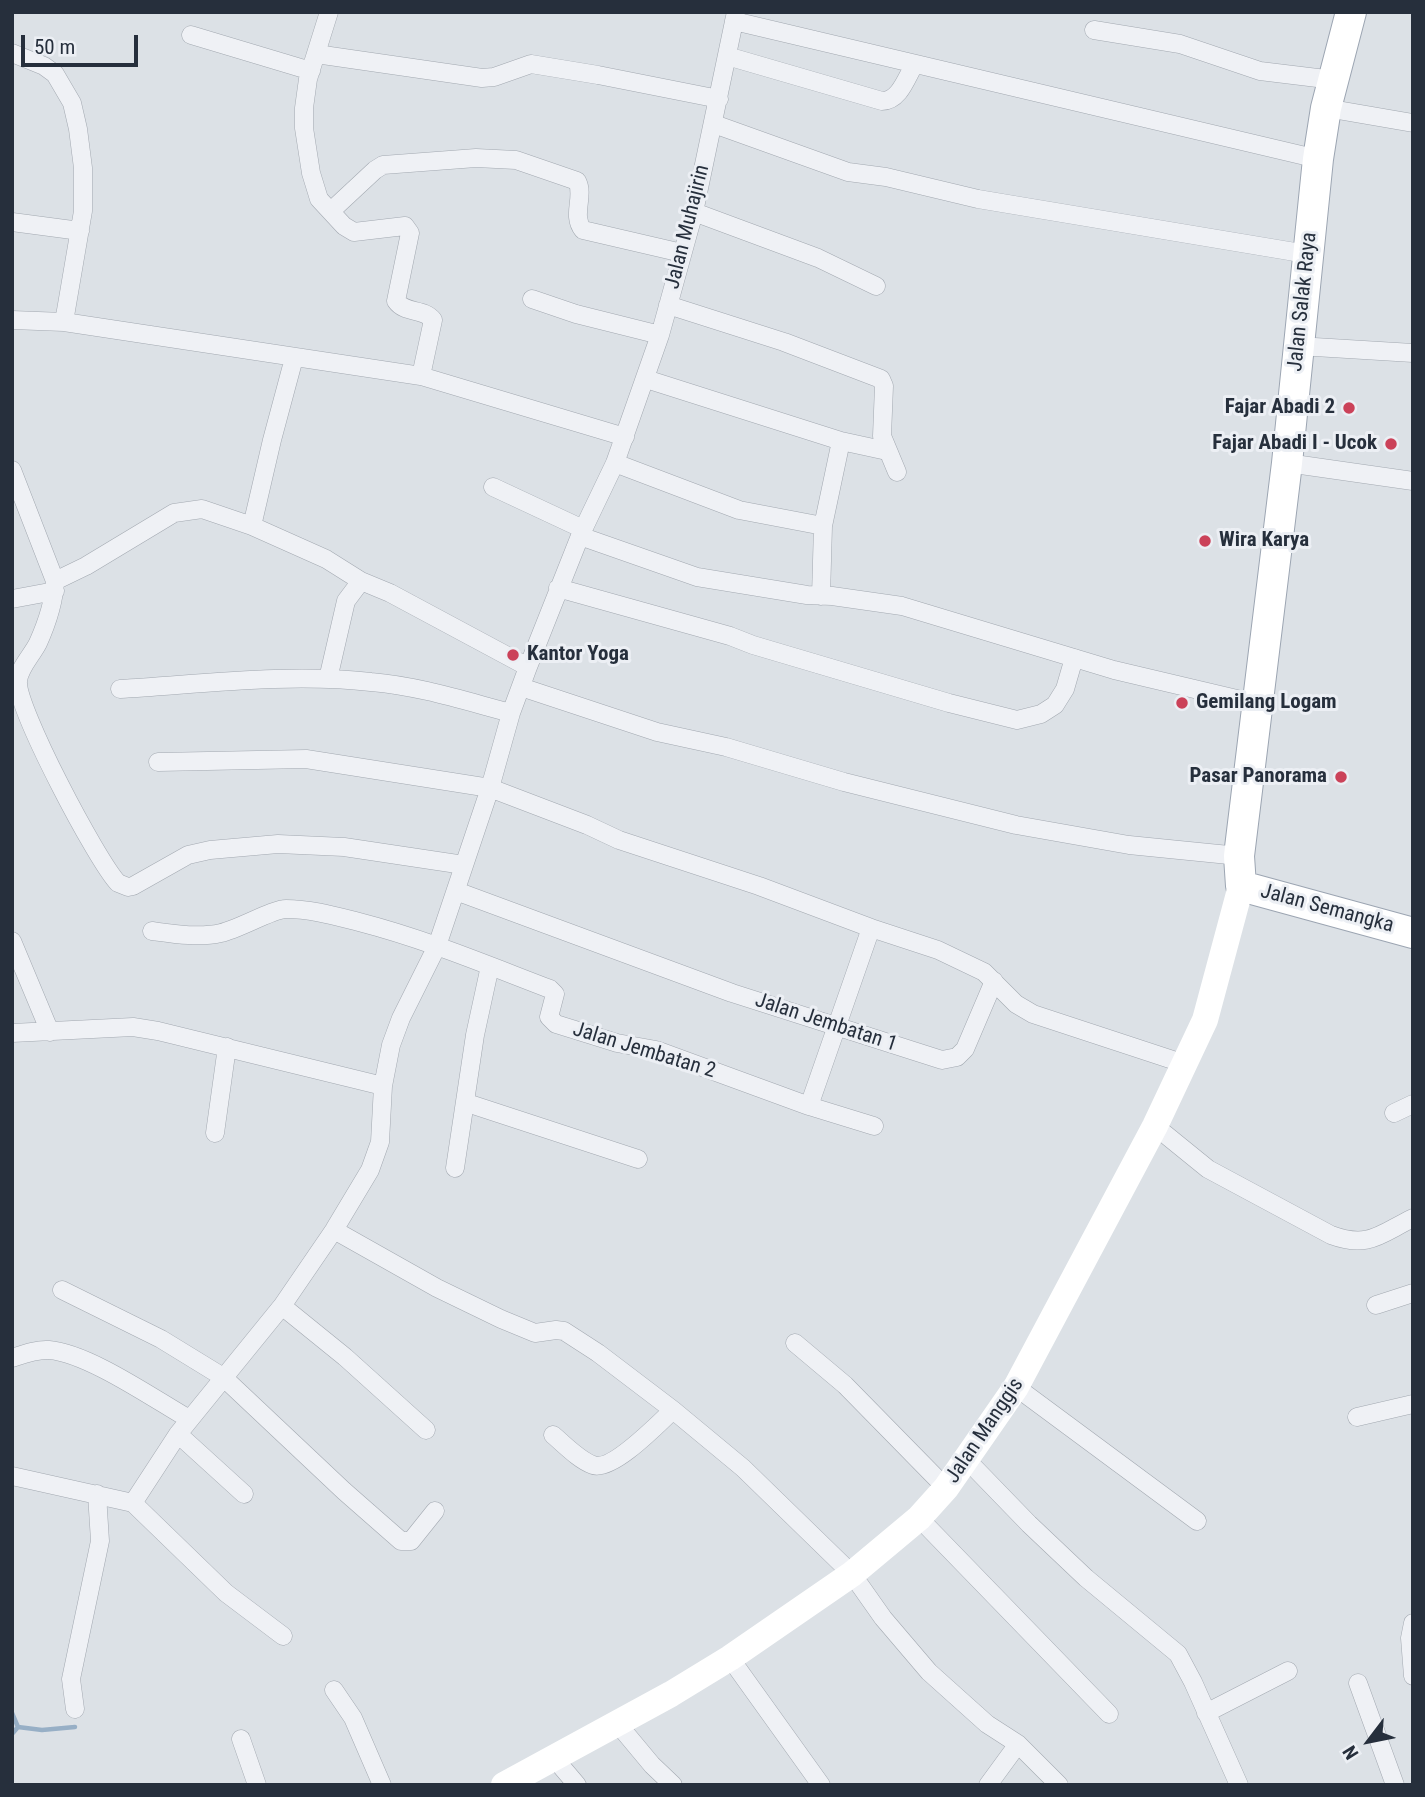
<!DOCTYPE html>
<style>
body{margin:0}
#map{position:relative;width:1425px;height:1797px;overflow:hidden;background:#dce1e6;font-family:"Roboto Condensed",sans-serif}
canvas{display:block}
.frame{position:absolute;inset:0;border:14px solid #262f3c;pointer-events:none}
.north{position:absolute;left:1334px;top:1706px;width:70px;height:70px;-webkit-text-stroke:5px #eceff4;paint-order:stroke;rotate:238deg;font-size:19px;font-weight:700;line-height:28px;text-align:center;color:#262f3c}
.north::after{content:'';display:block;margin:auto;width:24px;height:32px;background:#262f3c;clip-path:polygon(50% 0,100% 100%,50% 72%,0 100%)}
.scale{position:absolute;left:21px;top:35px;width:117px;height:32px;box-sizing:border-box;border:4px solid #262f3c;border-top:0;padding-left:9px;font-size:21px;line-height:24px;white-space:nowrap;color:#262f3c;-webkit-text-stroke:5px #eceff4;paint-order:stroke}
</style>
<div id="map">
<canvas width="1425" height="1797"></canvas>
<div class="frame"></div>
<div class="north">N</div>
<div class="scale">50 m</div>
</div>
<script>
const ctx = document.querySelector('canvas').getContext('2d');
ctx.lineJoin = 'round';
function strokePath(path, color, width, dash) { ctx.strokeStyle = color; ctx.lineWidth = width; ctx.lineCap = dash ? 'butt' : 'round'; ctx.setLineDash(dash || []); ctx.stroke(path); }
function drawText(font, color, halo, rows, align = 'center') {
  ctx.font = font + ' "Roboto Condensed",sans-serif'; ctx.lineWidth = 6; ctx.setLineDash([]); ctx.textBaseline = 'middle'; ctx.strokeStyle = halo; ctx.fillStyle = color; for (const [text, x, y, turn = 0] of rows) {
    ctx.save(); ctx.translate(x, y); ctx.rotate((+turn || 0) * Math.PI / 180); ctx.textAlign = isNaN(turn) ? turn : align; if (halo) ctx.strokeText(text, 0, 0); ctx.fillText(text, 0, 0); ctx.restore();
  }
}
const stream = new Path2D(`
 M 12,1713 L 18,1727
 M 18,1727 L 42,1730 L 75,1727
 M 12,1734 L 18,1727`);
const street = new Path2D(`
 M 329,12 L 308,79 L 304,108 L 304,128 L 311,173 L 319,199 L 344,226 L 354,232 L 405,226 L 410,233 L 396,301 C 405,314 424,308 433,320 L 421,376
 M 734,21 L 1318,159
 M 1094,30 L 1180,44 L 1260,71 L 1334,80
 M 191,35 L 311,71
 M 12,53 L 44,66 L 55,74 L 72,103 L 78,129 L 83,168 L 83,211 L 64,322
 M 316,54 L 482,78 L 494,77 L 531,64 L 598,75 L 719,99
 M 727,56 L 882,101 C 899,101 906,79 914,65
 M 1326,108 L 1413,123
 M 714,124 L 848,172 L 886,177 L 978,199 L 1307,254
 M 331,211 L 375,170 L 383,165 L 476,158 L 516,160 L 577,181 C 585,196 571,215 583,230 L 682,253
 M 694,212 L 818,258 L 876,286
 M 12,222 L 80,231
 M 532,299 L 576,314 L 660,335
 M 668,305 L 784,342 L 881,379 L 884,386 L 882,436 L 897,472
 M 12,320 L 64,322 L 421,376 L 625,437
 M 1298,346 L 1413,353
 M 646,379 L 841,441 L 887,451
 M 615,463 L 739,510 L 823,526
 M 1287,463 L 1413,481
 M 12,470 L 55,581 C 54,603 47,623 38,643 C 32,655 19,668 18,681 C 16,708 97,861 118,883 L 128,887 L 133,886 L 188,855 L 210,850 L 278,844 L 344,847 L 464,865
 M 493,487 L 583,529
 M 252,526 L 272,440 L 294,358
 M 580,536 L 697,577 L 807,595 L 832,596 L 902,606 L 1114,670 L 1258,704
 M 55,581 L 86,566 L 174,513 L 202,509 L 252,526 L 326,559 L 361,581 L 390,593 L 528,667
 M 558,588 L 730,636 L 753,645 L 949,703 L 1017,720 L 1041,714 L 1055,705 L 1065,689 L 1074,658
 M 821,596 L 823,526 L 841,441
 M 12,599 L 55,591
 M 328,679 L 346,601 L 361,581
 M 521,687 L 657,732 L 726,747 L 844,782 L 1016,825 L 1129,845 L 1239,856
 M 120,689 C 203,684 288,673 371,682 C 419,686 465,701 511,713
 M 158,762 L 306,759 L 490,788 L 587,825 L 619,840 L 759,886 L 871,928 L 938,950 L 984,972 L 1016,1004 L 1033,1014 L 1185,1064
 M 456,891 L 732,993 L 942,1060 L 957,1057 L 965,1049 L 994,981
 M 152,931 C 174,934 199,938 221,933 C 239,929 273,909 286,909 C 311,909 335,916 359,922 C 425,939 487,965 550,989 L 555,994 L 549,1017 L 556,1024 L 617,1043 L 656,1050 L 809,1106 L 874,1126
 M 12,941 L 50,1032
 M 12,1033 L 133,1027 L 158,1031 L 383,1086
 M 467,1103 L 638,1159
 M 809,1106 L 871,928
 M 1394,1113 L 1413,1104
 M 1155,1126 L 1208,1169 L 1331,1235 C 1369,1249 1380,1234 1413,1218
 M 215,1133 L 227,1047
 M 455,1168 L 475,1035 L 490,966
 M 334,1230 L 437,1288 L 501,1319 L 535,1333 L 556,1330 L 564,1331 L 598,1353 L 673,1410 L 743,1468 L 852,1574 L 883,1618 L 929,1672 L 987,1724 L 1018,1744 L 1059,1785
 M 62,1290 L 161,1339 L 223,1377 L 344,1491 L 401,1541 L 411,1541 L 435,1511
 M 1376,1305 L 1413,1293
 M 282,1306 L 345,1357 L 426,1430
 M 795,1343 L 845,1385 L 946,1488
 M 12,1358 C 24,1354 37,1349 49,1350 C 88,1353 154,1399 189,1419
 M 1016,1387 L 1197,1521
 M 1357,1417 L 1413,1404
 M 178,1434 L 244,1494
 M 553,1435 C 565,1445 579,1460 593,1465 C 612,1472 658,1424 673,1410
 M 967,1460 L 1029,1524 L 1086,1578 L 1178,1654 L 1193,1682 L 1239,1785
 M 12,1476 L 133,1503 L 178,1434 L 282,1306 L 334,1230 L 370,1170 L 380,1142 L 383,1086 L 391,1045 L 401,1018 L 437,946 L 490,788 L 511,713 L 528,667 L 580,536 L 615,463 L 660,335 L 694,212 L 736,12
 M 133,1503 L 226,1593 L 283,1636
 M 919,1518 L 1109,1714
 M 1413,1623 L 1410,1638 L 1413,1676
 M 730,1658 L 821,1785
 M 1358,1683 L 1395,1785
 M 334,1690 L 353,1718 L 382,1785
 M 75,1709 L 71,1679 L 100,1541 L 97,1494
 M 1206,1713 L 1288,1671
 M 617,1723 L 652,1765 L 673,1785
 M 241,1739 L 257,1785
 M 555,1759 L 577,1785
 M 988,1785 L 1018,1744`);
const secondary = new Path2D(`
 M 504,1785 L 671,1694 L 730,1658 L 852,1574 L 919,1518 L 946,1488 L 1016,1387 L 1155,1126 L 1205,1020 L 1241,886`);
const primary = new Path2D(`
 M 1351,12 L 1326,108 L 1318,159 L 1287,463 L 1239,856 L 1241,886 L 1413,933`);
const markers = [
 [1349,408,7,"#cb4259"],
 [1391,444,7,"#cb4259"],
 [1205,541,7,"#cb4259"],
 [513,655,7,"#cb4259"],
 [1182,703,7,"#cb4259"],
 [1341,777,7,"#cb4259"]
];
const streetNames = [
 ["Jalan Muhajirin",688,227,-76],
 ["Jalan Salak Raya",1303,302,-84],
 ["Jalan Semangka",1327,909,15],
 ["Jalan Jembatan 1",826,1023,18],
 ["Jalan Jembatan 2",644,1051,17],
 ["Jalan Manggis",985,1431,-56]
];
const poiNames = [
 ["Fajar Abadi 2",1335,408],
 ["Fajar Abadi I - Ucok",1377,444],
 ["Wira Karya",1219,541,"left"],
 ["Kantor Yoga",527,655,"left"],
 ["Gemilang Logam",1196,703,"left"],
 ["Pasar Panorama",1327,777]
];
strokePath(stream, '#97afc6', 4.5);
strokePath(street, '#a2a8b0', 19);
strokePath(primary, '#9ca5b2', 32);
strokePath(street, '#eff1f5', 18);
strokePath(secondary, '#fff', 26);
strokePath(primary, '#fff', 30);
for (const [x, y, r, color] of markers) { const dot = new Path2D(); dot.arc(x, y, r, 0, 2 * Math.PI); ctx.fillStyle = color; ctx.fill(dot); strokePath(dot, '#eceff4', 2.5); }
drawText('21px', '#262f3c', '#eceff4', streetNames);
drawText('bold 21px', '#262f3c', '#eceff4', poiNames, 'right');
</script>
